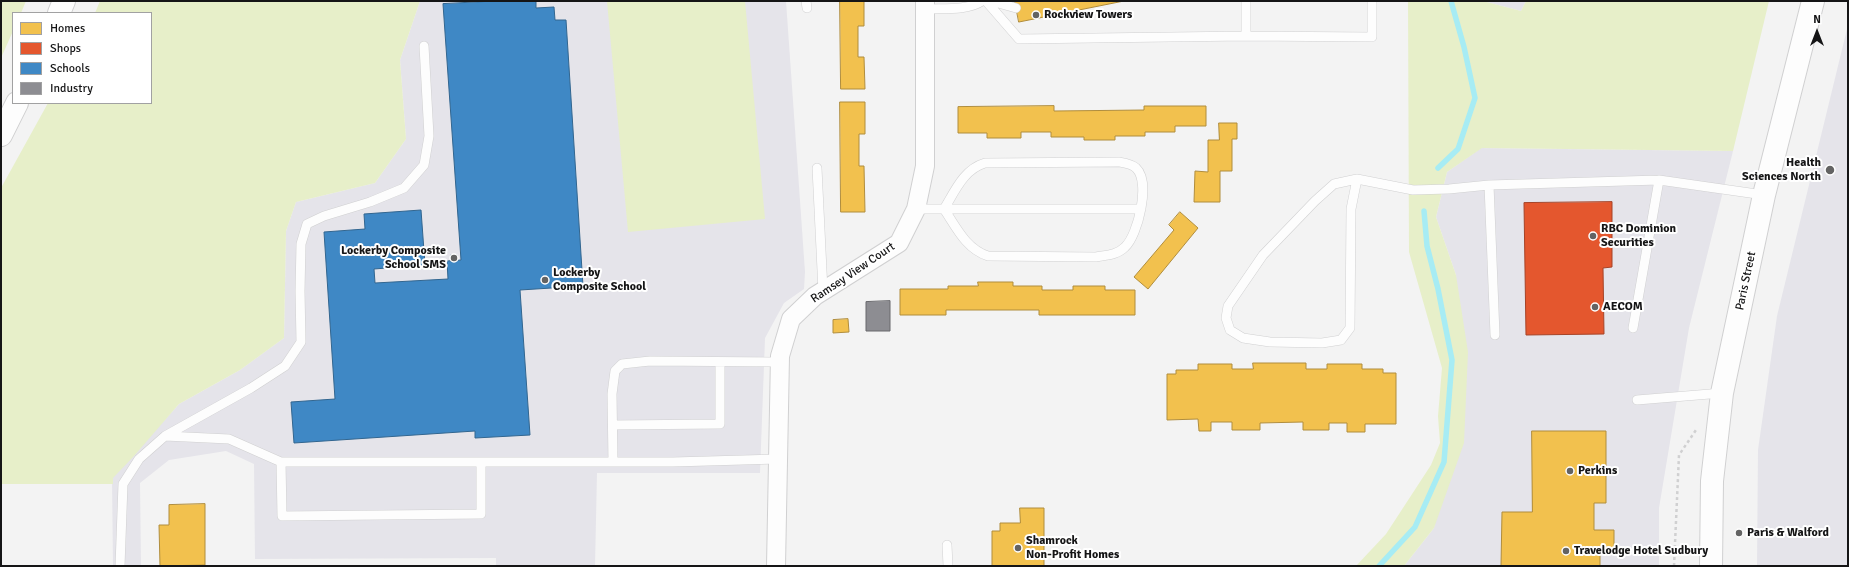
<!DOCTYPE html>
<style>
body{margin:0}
#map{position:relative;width:1849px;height:567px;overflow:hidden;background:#f3f3f3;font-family:Signika,sans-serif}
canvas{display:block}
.frame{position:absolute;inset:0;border:2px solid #151516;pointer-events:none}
.legend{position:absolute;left:12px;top:12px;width:140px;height:92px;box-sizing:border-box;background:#fff;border:1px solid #a1a1a2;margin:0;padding:5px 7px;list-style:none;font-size:12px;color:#151516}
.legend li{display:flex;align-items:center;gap:8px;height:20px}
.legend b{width:20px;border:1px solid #a1a1a2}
.north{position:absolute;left:1797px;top:12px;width:40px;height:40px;-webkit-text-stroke:3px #fff;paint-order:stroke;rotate:0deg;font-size:11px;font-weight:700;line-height:16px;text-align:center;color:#151516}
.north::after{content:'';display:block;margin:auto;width:14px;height:18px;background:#151516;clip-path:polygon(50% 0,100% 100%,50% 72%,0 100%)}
</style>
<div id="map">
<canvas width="1849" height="567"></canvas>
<div class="frame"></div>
<ul class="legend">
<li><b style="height:11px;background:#f2c14e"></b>Homes</li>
<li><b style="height:11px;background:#e4572e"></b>Shops</li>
<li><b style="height:11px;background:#3f88c5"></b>Schools</li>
<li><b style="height:11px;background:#8d8d92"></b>Industry</li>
</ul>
<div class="north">N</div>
</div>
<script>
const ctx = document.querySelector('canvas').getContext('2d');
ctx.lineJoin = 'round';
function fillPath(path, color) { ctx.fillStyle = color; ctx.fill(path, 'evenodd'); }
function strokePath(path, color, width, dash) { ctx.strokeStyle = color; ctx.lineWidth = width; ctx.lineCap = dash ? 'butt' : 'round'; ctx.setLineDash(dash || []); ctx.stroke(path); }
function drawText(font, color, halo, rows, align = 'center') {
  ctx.font = font + ' Signika,sans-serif'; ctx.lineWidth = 4; ctx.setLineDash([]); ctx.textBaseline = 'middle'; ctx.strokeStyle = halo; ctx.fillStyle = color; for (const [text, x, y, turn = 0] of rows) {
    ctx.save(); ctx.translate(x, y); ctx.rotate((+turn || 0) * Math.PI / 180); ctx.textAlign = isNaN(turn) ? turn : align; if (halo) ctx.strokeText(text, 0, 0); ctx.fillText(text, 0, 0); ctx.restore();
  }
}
const built = new Path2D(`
 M 420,1 L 786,1 L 805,272 L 804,289 L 784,303 L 765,338 L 760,473 L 597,473 L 595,566 L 496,566 L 496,558 L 255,559 L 254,464 L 226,451 L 169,460 L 140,483 L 141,566 L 113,566 L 112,478 L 179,404 L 240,370 L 284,338 L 286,231 L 296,202 L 375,183 L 406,139 L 400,60 Z
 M 1483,1 L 1526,1 L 1521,11 Z
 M 1848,25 L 1848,566 L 1757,566 L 1758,450 L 1777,316 Z
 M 1481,148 L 1733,151 L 1689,328 L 1659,508 L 1659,566 L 1404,566 L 1434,528 L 1456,275 L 1436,217 L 1447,172 Z`);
const green = new Path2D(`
 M 1,1 L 26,1 L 21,13 L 13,13 L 13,31 L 1,58 Z
 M 100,1 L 420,1 L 400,60 L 406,139 L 375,183 L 296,202 L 286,231 L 284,338 L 240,370 L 179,404 L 134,456 L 113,478 L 113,484 L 1,484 L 1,188 L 48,103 L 151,103 L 151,13 L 95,13 Z
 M 607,1 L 745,1 L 765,219 L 628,232 Z
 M 1408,1 L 1483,1 L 1521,11 L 1526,1 L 1769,1 L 1733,151 L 1482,148 L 1447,172 L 1436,217 L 1456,275 L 1468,352 L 1464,443 L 1434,528 L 1404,566 L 1356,566 L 1386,534 L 1431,465 L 1440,443 L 1438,416 L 1442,368 L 1409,252 Z`);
const homes = new Path2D(`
 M 840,1 L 864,1 L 864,26 L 858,26 L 858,57 L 864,57 L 865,89 L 841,89 Z
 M 1015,1 L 1124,1 L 1019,22 Z
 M 840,102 L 865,102 L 865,134 L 859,134 L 859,166 L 864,166 L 865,212 L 841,212 Z
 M 1054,106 L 1054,111 L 1144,110 L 1144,106 L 1206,106 L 1206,126 L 1175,126 L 1175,132 L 1145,132 L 1145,136 L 1115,136 L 1115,140 L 1084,140 L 1084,137 L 1051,137 L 1051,132 L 1021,132 L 1021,138 L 987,138 L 987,133 L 958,133 L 958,107 Z
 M 1219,123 L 1237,123 L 1237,139 L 1232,139 L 1232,171 L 1220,171 L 1220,202 L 1194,202 L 1195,171 L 1208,172 L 1208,140 L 1219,140 Z
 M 1180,212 L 1198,228 L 1148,289 L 1134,277 L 1174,230 L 1169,225 Z
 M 978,282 L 1013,282 L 1013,286 L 1042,286 L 1042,290 L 1073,290 L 1073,286 L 1105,286 L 1105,290 L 1135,290 L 1135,315 L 1039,315 L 1039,310 L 946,310 L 946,315 L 900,315 L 900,289 L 948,289 L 948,286 L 978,286 Z
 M 848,319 L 849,332 L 833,333 L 833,320 Z
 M 1253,363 L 1306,363 L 1306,369 L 1327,369 L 1327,364 L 1362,364 L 1362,369 L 1383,369 L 1383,373 L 1396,373 L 1396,424 L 1365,424 L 1365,432 L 1347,432 L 1347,423 L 1329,423 L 1329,430 L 1303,430 L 1303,422 L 1260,423 L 1260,430 L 1232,430 L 1232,422 L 1211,422 L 1211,431 L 1199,431 L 1198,419 L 1167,420 L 1167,374 L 1176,374 L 1176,370 L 1198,370 L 1198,364 L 1232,364 L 1232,369 L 1253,369 Z
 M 1532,431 L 1606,431 L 1606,503 L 1594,503 L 1594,530 L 1614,530 L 1614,554 L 1600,554 L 1600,566 L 1501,566 L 1502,512 L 1532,512 Z
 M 205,504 L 205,565 L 160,566 L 159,525 L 169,525 L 169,505 Z
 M 1020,508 L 1044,508 L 1044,566 L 992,566 L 992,531 L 1000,531 L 1000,523 L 1020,523 Z`);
const shops = new Path2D(`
 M 1612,202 L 1612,267 L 1603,268 L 1604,334 L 1526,335 L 1524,203 Z`);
const schools = new Path2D(`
 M 495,1 L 536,1 L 536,8 L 554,7 L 555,20 L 566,20 L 583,286 L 520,290 L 530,435 L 475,438 L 475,431 L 294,443 L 291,402 L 335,399 L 324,232 L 365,229 L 364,214 L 421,210 L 425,265 L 374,269 L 375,283 L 448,279 L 447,261 L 461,260 L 443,4 Z
 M 451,255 L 457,255 L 457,260 L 451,261 Z`);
const industry = new Path2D(`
 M 890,301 L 890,331 L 866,331 L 866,302 Z`);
const stream = new Path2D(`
 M 1438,168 L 1458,149 L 1475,98 L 1464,47 L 1451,1
 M 1379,566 L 1415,527 L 1444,462 L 1452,360 L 1438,289 L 1427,246 L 1424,211`);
const path = new Path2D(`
 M 1674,566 L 1679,455 L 1696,430`);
const lane = new Path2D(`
 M 806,1 L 807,8
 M 986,1 L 1019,39 L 1246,36 L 1246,1
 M 991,1 L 1016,8
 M 925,9 C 943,8 967,11 982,1
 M 1246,36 L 1372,37 L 1372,1
 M 1119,162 C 1125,163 1132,164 1136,168 C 1151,182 1138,235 1125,247 C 1117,255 1107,255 1096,257 L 988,256 C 966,249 956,227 944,209 C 955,191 964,169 985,163 Z
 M 817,168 L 823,291
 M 1357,179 L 1351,209 L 1350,328 L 1341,340 L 1322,343 L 1270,342 L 1243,338 L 1230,330 L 1226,318 L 1228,306 L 1263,255 L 1315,201 L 1334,184 L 1357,179 L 1413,190 L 1449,189 L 1489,185
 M 916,209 L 1141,209
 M 1633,328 L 1659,180 L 1764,195
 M 1495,335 L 1489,185 L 1659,180
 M 1637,400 L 1722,393
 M 613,425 L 720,424 L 720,362
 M 165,436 L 251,388 L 285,366 L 301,342 L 300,291 L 301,244 L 307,224 L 324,216 L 370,202 L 404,188 L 424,165 L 429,136 L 424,46
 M 281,462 L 282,516 L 481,514 L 481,462
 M 613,462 L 612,394 L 615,371 L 622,364 L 650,361 L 779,362
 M 947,545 L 948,566
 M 120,566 L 123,484 L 139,459 L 165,436 L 229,439 L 281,462 L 673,462 L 778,459`);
const street = new Path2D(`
 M 776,566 L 780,356 L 791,319 L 815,296 L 899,243 L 916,209 L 925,166 L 925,1`);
const secondary = new Path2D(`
 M 1711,566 L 1712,481 L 1722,393 L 1764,195 L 1813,1`);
const primary = new Path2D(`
 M 59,13 L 64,1
 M 1,135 L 17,103`);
const markers = [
 [1036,15,4,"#636363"],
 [1830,170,5,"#636363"],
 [1593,236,4,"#636363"],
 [454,258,4,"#636363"],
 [545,280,4,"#636363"],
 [1595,307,4,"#636363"],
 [1570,471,4,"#636363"],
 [1739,533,4,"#636363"],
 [1018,548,4,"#636363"],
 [1566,551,4,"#636363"]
];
const poiNames = [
 ["Rockview Towers",1044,15],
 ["Health",1821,163,"right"],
 ["Sciences North",1821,177,"right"],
 ["RBC Dominion",1601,229],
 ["Securities",1601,243],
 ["Lockerby Composite",446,251,"right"],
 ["School SMS",446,265,"right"],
 ["Lockerby",553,273],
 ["Composite School",553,287],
 ["AECOM",1603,307],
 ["Perkins",1578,471],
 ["Paris & Walford",1747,533],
 ["Shamrock",1026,541],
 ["Non-Profit Homes",1026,555],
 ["Travelodge Hotel Sudbury",1574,551]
];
const streetNames = [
 ["Ramsey View Court",853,273,-34],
 ["Paris Street",1746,281,-78]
];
fillPath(built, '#e5e4ea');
fillPath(green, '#e7efc9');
fillPath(homes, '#f2c14e');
strokePath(homes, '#b08d3d', 1);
fillPath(shops, '#e4572e');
strokePath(shops, '#a64327', 1);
fillPath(schools, '#3f88c5');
strokePath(schools, '#326690', 1);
fillPath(industry, '#8d8d92');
strokePath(industry, '#69696d', 1);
strokePath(stream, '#a7ecf4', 5.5);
strokePath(lane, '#d0d0d1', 10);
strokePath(street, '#d0d0d1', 20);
strokePath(secondary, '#d0d0d1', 24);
strokePath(primary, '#d0d0d1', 24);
strokePath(path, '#d0d0d1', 2.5, [3, 3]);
strokePath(lane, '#fdfdfd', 9);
strokePath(street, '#fdfdfd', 18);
strokePath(secondary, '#fdfdfd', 22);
strokePath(primary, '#fdfdfd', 22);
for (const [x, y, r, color] of markers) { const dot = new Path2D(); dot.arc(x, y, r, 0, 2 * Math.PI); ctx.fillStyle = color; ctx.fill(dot); strokePath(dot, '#fff', 1.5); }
drawText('bold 12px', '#151516', '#fff', poiNames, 'left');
drawText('12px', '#151516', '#fff', streetNames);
</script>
